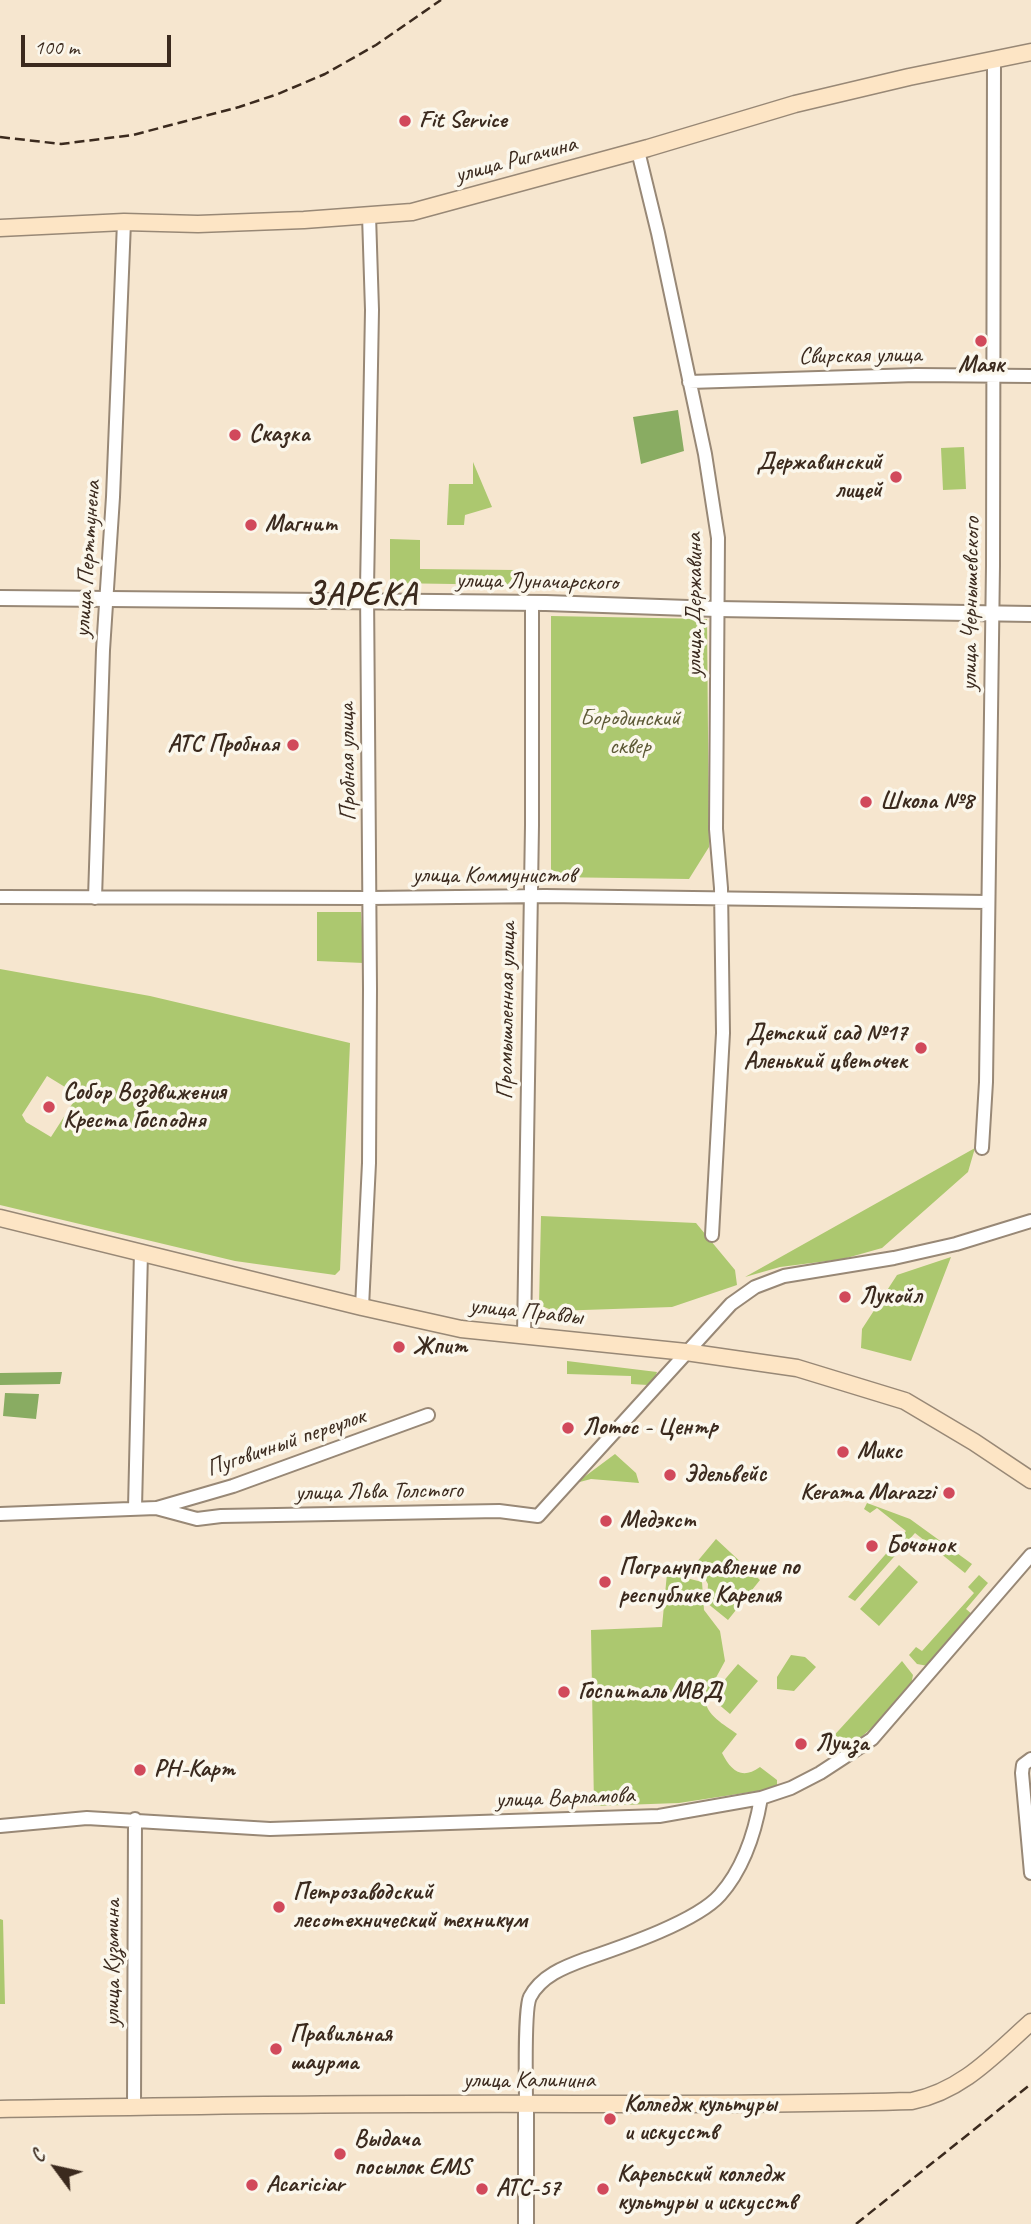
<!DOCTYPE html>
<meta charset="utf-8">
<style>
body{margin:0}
#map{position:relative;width:1031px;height:2224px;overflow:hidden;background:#f6e6cf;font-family:Caveat,sans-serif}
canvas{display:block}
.north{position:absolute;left:21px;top:2133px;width:70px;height:70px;-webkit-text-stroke:5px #fbf7ec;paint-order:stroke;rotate:303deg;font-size:19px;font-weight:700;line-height:28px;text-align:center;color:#3b2a1e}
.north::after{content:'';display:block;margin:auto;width:24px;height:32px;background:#3b2a1e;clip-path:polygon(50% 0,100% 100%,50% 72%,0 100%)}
.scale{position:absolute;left:21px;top:35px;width:150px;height:32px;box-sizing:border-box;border:4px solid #3b2a1e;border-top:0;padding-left:9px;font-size:21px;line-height:24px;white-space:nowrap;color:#3b2a1e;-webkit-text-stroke:5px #fbf7ec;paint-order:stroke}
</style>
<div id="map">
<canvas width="1031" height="2224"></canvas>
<div class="north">С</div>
<div class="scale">100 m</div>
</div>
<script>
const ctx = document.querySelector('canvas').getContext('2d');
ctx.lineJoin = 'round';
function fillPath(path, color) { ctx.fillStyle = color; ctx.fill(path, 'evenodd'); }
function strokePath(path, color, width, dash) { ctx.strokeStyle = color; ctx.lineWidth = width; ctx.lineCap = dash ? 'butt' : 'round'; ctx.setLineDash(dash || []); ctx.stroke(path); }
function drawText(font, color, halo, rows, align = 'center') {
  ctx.font = font + ' Caveat,sans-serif'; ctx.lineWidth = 7; ctx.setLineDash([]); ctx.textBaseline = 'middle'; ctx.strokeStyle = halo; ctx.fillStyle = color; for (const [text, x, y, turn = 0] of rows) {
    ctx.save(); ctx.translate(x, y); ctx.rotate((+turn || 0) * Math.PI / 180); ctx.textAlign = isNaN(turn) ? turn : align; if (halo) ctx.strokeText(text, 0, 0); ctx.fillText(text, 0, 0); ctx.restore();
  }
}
const green = new Path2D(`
 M 964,447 L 966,489 L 943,490 L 941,448 Z
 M 473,462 L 492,507 L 465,515 L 464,525 L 447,525 L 449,484 L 473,484 Z
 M 390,539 L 420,540 L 420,569 L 515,570 L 515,585 L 390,583 Z
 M 551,616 L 707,619 L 709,847 L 689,879 L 551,877 Z
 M 317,912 L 361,912 L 364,963 L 317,961 Z
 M 0,969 L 150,996 L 350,1043 L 340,1270 L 335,1275 L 235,1261 L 0,1205 ZM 47,1076 L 78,1095 L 51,1137 L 26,1122 L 22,1115 Z
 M 975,1148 L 968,1172 L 882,1248 L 843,1259 L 780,1267 L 745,1277 Z
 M 541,1216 L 696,1223 L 735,1270 L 737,1285 L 672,1307 L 554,1311 L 539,1305 Z
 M 951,1257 L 911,1361 L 861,1348 L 862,1329 L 897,1275 Z
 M 567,1361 L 657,1372 L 654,1380 L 648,1385 L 631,1384 L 631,1376 L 567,1374 Z
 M 615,1454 L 636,1473 L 639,1483 L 591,1479 L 576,1483 Z
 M 867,1503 L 910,1519 L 972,1564 L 965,1573 L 915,1533 L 855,1601 L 848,1597 L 906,1531 L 877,1508 L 870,1513 L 864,1509 Z
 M 716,1539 L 760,1580 L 728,1620 L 707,1603 L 708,1584 L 696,1563 Z
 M 899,1565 L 918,1582 L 879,1626 L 860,1609 Z
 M 667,1573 L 702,1582 L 704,1610 L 720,1631 L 725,1661 L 705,1698 C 705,1715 725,1725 737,1734 L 722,1753 C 731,1771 742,1780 760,1767 L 777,1780 L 777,1788 L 679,1803 L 594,1806 L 591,1630 L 662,1627 Z
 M 979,1575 L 988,1583 L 966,1609 L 973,1615 L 928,1666 L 917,1664 L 909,1655 L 916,1647 L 922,1651 L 974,1593 L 968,1587 Z
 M 791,1655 L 805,1657 L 816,1667 L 794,1691 L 777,1689 L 777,1677 Z
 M 902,1661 L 913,1675 L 911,1685 C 896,1701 857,1752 835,1748 L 829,1741 Z
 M 738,1664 L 758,1681 L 730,1714 L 710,1697 Z
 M 0,1919 L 3,1920 L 5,2004 L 0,2004 Z`);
const forest = new Path2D(`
 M 678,410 L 684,451 L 641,464 L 633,417 Z
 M 62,1372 L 60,1384 L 0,1385 L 0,1373 Z
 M 5,1393 L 39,1394 L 36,1419 L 3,1416 Z`);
const minor = new Path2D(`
 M 638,151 L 658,233 L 705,454 L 718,538 L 716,829 L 721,888 L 723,1033 L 712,1235
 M 689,382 L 916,375 L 1031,376
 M 0,897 L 370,898 L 545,896 L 988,902
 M 95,898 L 103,650 L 113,497 L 124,222
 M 982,1148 L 986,1082 L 993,566 L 994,60
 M 362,1307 L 369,1163 L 370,989 L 367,588 L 372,310 L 369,215
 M 524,1336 L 532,825 L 532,603
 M 135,1508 L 141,1252
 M 157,1508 L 233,1486 L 428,1415
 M 0,1514 L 156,1508 L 197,1519 L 221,1516 L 499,1511 L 538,1516 L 731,1304 L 755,1287 L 784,1276 L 894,1258 L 956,1244 L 1031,1221
 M 1031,1759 L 1023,1765 L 1022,1773 L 1031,1873
 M 0,1826 L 87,1818 L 270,1829 L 659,1816 L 761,1798 L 791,1788 L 820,1773 L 872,1739 L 1031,1555
 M 526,2103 C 526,2085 524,2009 530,1997 C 541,1976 564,1967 586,1959 C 621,1947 696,1922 720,1895 C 744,1868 755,1833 761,1798
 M 134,2107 L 135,1819`);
const tertiary = new Path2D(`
 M 0,598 L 546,603 L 717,609 L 1031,614
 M 526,2224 L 526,2103`);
const secondary = new Path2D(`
 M 0,228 L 124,222 L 198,224 L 304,220 L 412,212 L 648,148 L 795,104 L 909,77 L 1031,52
 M 0,1218 L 362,1307 L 461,1329 L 686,1352 L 797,1368 L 905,1401 L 974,1442 L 1031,1480
 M 0,2109 C 138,2107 276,2104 413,2104 C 580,2103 746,2106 912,2101 C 962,2091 994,2055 1031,2022`);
const rail = new Path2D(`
 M 0,137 L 61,144 L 133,135 L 239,107 L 278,94 L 325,74 L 376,45 L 441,0
 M 856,2224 L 1031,2084`);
const markers = [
 [405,121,7,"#d1495b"],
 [981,341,7,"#d1495b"],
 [235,435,7,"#d1495b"],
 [896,477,7,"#d1495b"],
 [251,525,7,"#d1495b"],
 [293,745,7,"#d1495b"],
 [866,802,7,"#d1495b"],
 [921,1048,7,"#d1495b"],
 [49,1107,7,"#d1495b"],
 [845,1297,7,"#d1495b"],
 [399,1347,7,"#d1495b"],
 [568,1428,7,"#d1495b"],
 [843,1452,7,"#d1495b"],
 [670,1475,7,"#d1495b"],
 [949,1493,7,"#d1495b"],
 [606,1521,7,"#d1495b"],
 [872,1546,7,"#d1495b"],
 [605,1582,7,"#d1495b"],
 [564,1692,7,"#d1495b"],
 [801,1744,7,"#d1495b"],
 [140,1770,7,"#d1495b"],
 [279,1907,7,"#d1495b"],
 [276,2049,7,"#d1495b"],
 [610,2119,7,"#d1495b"],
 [340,2154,7,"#d1495b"],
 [252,2185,7,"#d1495b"],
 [482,2189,7,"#d1495b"],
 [603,2189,7,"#d1495b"]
];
const poiNames = [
 ["Fit Service",419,121],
 ["Маяк",981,366,"center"],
 ["Сказка",249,435],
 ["Державинский",882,463,"right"],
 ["лицей",882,491,"right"],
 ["Магнит",265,525],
 ["АТС Пробная",279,745,"right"],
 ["Школа №8",880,802],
 ["Детский сад №17",907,1034,"right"],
 ["Аленький цветочек",907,1062,"right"],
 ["Собор Воздвижения",63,1093],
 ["Креста Господня",63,1121],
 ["Лукойл",859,1297],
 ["Жпит",413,1347],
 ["Лотос - Центр",582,1428],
 ["Микс",857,1452],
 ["Эдельвейс",684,1475],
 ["Kerama Marazzi",935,1493,"right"],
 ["Медэкст",620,1521],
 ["Бочонок",886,1546],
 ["Погрануправление по",619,1568],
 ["республике Карелия",619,1596],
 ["Госпиталь МВД",578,1692],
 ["Луиза",815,1744],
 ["РН-Карт",154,1770],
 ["Петрозаводский",293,1893],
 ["лесотехнический техникум",293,1921],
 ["Правильная",290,2035],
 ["шаурма",290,2063],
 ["Колледж культуры",624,2105],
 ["и искусств",624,2133],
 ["Выдача",354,2140],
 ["посылок EMS",354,2168],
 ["Карельский колледж",617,2175],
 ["культуры и искусств",617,2203],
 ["Acariciar",266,2185],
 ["АТС-57",496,2189]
];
const streetNames = [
 ["улица Ригачина",516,160,-15],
 ["Свирская улица",860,356,-1],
 ["улица Перттунена",88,559,-86],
 ["улица Луначарского",537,582,1],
 ["улица Чернышевского",971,604,-89],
 ["улица Державина",695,605,-90],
 ["Пробная улица",348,762,-91],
 ["улица Коммунистов",494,876],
 ["Промышленная улица",507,1011,-89],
 ["улица Правды",526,1312,6],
 ["Пуговичный переулок",286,1443,-19],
 ["улица Льва Толстого",379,1492,-1],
 ["улица Варламова",565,1798,-2],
 ["улица Кузьмина",113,1963,-90],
 ["улица Калинина",529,2081]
];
const parkNames = [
 ["Бородинский",630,719],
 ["сквер",630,747]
];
const districtNames = [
 ["ЗАРЕКА",362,596]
];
fillPath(green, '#acc86f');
fillPath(forest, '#89ac62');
strokePath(minor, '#988876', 16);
strokePath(tertiary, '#988876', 18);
strokePath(secondary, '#988876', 19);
strokePath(minor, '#fff', 12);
strokePath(tertiary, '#fff', 14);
strokePath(secondary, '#fde5c5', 16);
strokePath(rail, '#3b2a1e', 2.5, [10, 5]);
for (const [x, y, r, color] of markers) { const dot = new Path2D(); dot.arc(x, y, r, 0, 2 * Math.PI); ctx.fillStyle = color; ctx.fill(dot); strokePath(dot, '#fbf7ec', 2.5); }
drawText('bold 24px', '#3b2a1e', '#fbf7ec', poiNames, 'left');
drawText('24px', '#3b2a1e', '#fbf7ec', streetNames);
drawText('24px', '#5d5936', '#fbf7ec', parkNames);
ctx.letterSpacing = '2px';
drawText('bold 32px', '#3b2a1e', '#fbf7ec', districtNames);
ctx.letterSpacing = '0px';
</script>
